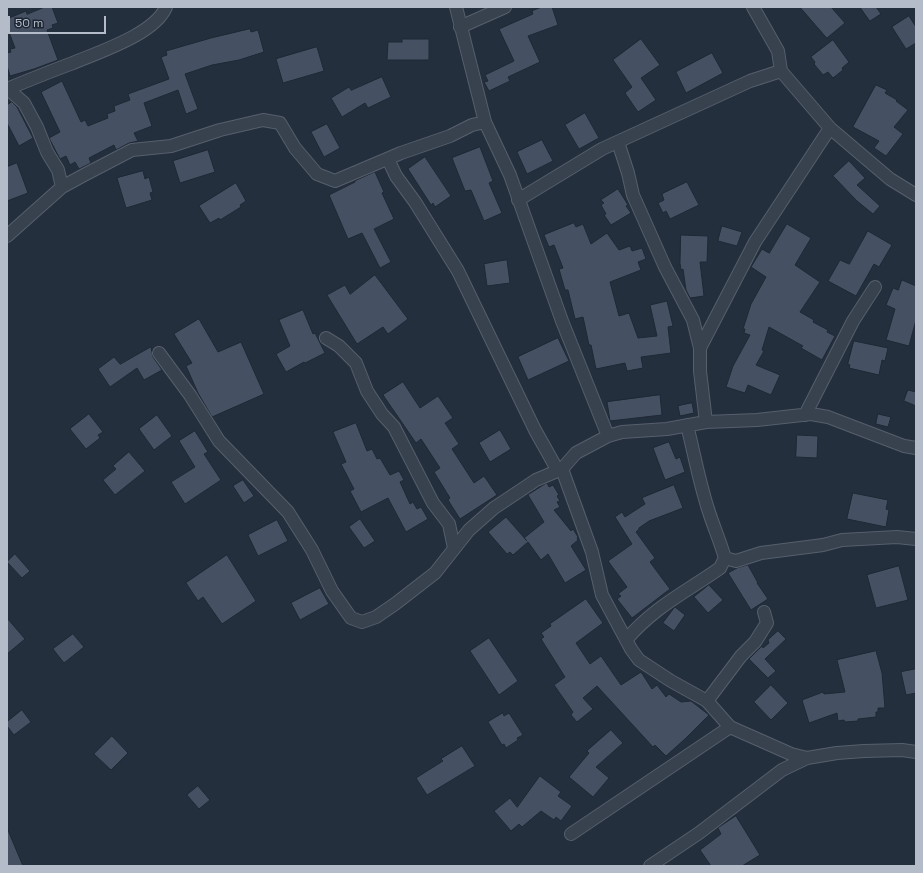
<!DOCTYPE html>
<style>
body{margin:0}
#map{position:relative;width:923px;height:873px;overflow:hidden;background:#242f3e;font-family:"Space Grotesk",sans-serif}
canvas{display:block}
.frame{position:absolute;inset:0;border:8px solid #b4bcc9;pointer-events:none}
.scale{position:absolute;left:8px;top:16px;width:98px;height:18px;box-sizing:border-box;border:2px solid #b4bcc9;border-top:0;padding-left:5px;font-size:12px;line-height:14px;white-space:nowrap;color:#b4bcc9;-webkit-text-stroke:3px #1d2633;paint-order:stroke}
</style>
<div id="map">
<canvas width="923" height="873"></canvas>
<div class="frame"></div>
<div class="scale">50 m</div>
</div>
<script>
const ctx = document.querySelector('canvas').getContext('2d');
ctx.lineJoin = 'round';
function fillPath(path, color) { ctx.fillStyle = color; ctx.fill(path, 'evenodd'); }
function strokePath(path, color, width, dash) { ctx.strokeStyle = color; ctx.lineWidth = width; ctx.lineCap = dash ? 'butt' : 'round'; ctx.setLineDash(dash || []); ctx.stroke(path); }
const building = new Path2D(`
 M 45,7 L 52,7 L 58,23 L 52,25 L 53,28 L 47,30 L 58,60 L 34,69 L 10,76 L 7,66 L 7,53 L 11,52 L 10,49 L 15,48 L 7,27 L 7,19 L 26,11 L 27,14 Z
 M 542,7 L 552,7 L 558,25 L 528,36 L 540,62 L 508,77 L 510,81 L 489,91 L 484,82 L 488,81 L 485,75 L 514,61 L 499,29 L 533,14 L 532,11 Z
 M 800,7 L 831,7 L 845,23 L 827,38 Z
 M 860,7 L 876,7 L 881,14 L 870,21 Z
 M 909,16 L 916,27 L 916,43 L 906,49 L 892,27 Z
 M 250,29 L 251,32 L 258,30 L 264,52 L 239,60 L 212,65 L 185,74 L 198,109 L 186,114 L 178,90 L 144,103 L 152,126 L 134,133 L 138,141 L 129,143 L 116,150 L 114,145 L 89,158 L 91,163 L 79,169 L 75,162 L 70,165 L 66,156 L 60,159 L 49,138 L 60,132 L 41,92 L 62,81 L 81,122 L 85,120 L 88,126 L 108,118 L 107,114 L 115,111 L 114,106 L 130,100 L 128,94 L 169,79 L 161,57 L 167,55 L 166,51 L 211,38 Z
 M 402,39 L 429,39 L 429,60 L 387,60 L 388,42 L 402,42 Z
 M 641,39 L 660,65 L 641,78 L 656,100 L 638,112 L 625,93 L 632,87 L 613,60 Z
 M 833,40 L 849,62 L 842,68 L 843,70 L 833,78 L 828,72 L 823,75 L 814,64 L 815,62 L 811,57 Z
 M 317,47 L 324,71 L 283,83 L 276,59 Z
 M 712,53 L 723,73 L 686,93 L 676,72 Z
 M 382,77 L 391,97 L 368,108 L 365,103 L 342,117 L 331,98 L 349,87 L 351,90 Z
 M 876,85 L 887,90 L 885,93 L 897,100 L 896,101 L 908,110 L 894,127 L 903,134 L 886,156 L 874,148 L 879,141 L 853,127 Z
 M 12,102 L 17,107 L 33,138 L 19,146 L 7,123 L 7,105 Z
 M 585,113 L 599,138 L 579,149 L 565,125 Z
 M 327,124 L 340,148 L 324,157 L 311,132 Z
 M 542,140 L 553,161 L 527,174 L 517,152 Z
 M 480,147 L 493,181 L 489,183 L 502,213 L 484,221 L 471,190 L 465,191 L 452,158 Z
 M 208,150 L 215,172 L 180,183 L 173,161 Z
 M 425,157 L 451,196 L 435,207 L 433,203 L 431,205 L 408,169 Z
 M 849,161 L 865,178 L 857,185 L 880,206 L 873,214 L 857,201 L 833,176 Z
 M 17,163 L 28,193 L 7,201 L 7,167 Z
 M 143,171 L 145,179 L 149,177 L 153,192 L 150,193 L 152,200 L 126,208 L 117,178 Z
 M 375,172 L 384,192 L 382,193 L 394,219 L 374,229 L 391,262 L 380,268 L 362,233 L 348,239 L 329,195 L 355,182 L 355,181 Z
 M 687,182 L 699,205 L 670,219 L 666,211 L 663,213 L 658,203 L 664,200 L 662,194 Z
 M 236,183 L 246,201 L 240,205 L 241,207 L 220,220 L 219,218 L 210,223 L 199,206 Z
 M 618,189 L 628,205 L 626,206 L 631,213 L 611,225 L 604,215 L 606,214 L 601,205 L 604,203 L 601,200 Z
 M 574,223 L 576,227 L 583,224 L 591,244 L 607,233 L 619,250 L 630,246 L 632,251 L 642,248 L 646,259 L 638,262 L 641,270 L 610,282 L 619,316 L 629,313 L 638,338 L 657,336 L 650,305 L 667,301 L 673,326 L 668,327 L 671,353 L 641,357 L 643,368 L 627,371 L 625,363 L 596,369 L 591,345 L 589,345 L 583,317 L 575,319 L 568,290 L 565,290 L 559,269 L 563,268 L 554,245 L 549,247 L 544,235 Z
 M 787,224 L 811,238 L 795,265 L 820,282 L 800,312 L 814,320 L 813,322 L 828,330 L 827,332 L 835,336 L 822,360 L 801,348 L 803,346 L 769,327 L 762,350 L 764,351 L 756,365 L 780,375 L 771,395 L 748,385 L 745,393 L 726,387 L 733,366 L 750,335 L 744,333 L 745,329 L 743,329 L 751,304 L 766,277 L 751,267 L 762,249 L 769,253 Z
 M 722,226 L 742,232 L 737,246 L 718,241 Z
 M 868,231 L 892,245 L 879,267 L 874,264 L 856,296 L 828,281 L 840,260 L 849,264 Z
 M 681,235 L 708,236 L 707,262 L 700,262 L 704,296 L 690,298 L 686,290 L 683,269 L 681,270 L 680,263 Z
 M 507,260 L 510,283 L 487,286 L 484,264 Z
 M 375,275 L 408,319 L 388,334 L 383,327 L 357,344 L 327,295 L 345,285 L 350,294 Z
 M 902,280 L 916,286 L 916,320 L 909,346 L 886,340 L 895,309 L 886,305 L 893,288 L 898,290 Z
 M 303,310 L 313,334 L 315,333 L 325,353 L 305,363 L 304,362 L 286,372 L 276,354 L 290,346 L 279,320 Z
 M 199,319 L 218,352 L 241,342 L 264,394 L 212,417 L 198,393 L 186,366 L 192,363 L 174,334 Z
 M 558,338 L 569,361 L 528,380 L 518,357 Z
 M 854,341 L 888,348 L 885,361 L 882,360 L 879,375 L 849,368 L 850,365 L 848,364 Z
 M 151,347 L 153,357 L 162,370 L 144,380 L 137,368 L 110,387 L 98,369 L 114,357 L 120,364 Z
 M 403,382 L 420,408 L 438,396 L 453,418 L 445,423 L 459,444 L 452,449 L 474,483 L 484,476 L 497,495 L 460,519 L 448,500 L 450,498 L 434,472 L 440,468 L 421,439 L 416,443 L 383,395 Z
 M 908,390 L 916,392 L 916,406 L 904,401 Z
 M 660,395 L 662,415 L 610,421 L 607,402 Z
 M 692,403 L 694,413 L 680,416 L 678,406 Z
 M 89,414 L 103,432 L 98,435 L 100,438 L 86,449 L 70,429 Z
 M 878,414 L 891,417 L 888,427 L 876,424 Z
 M 157,415 L 172,436 L 154,450 L 139,429 Z
 M 356,423 L 367,451 L 372,449 L 377,459 L 380,458 L 390,475 L 399,471 L 404,480 L 400,482 L 410,504 L 413,502 L 417,509 L 421,507 L 428,519 L 406,532 L 388,498 L 361,512 L 350,491 L 354,489 L 341,464 L 346,462 L 333,432 Z
 M 500,430 L 511,449 L 490,462 L 479,443 Z
 M 195,431 L 208,452 L 204,454 L 221,480 L 185,504 L 171,482 L 195,467 L 179,441 Z
 M 797,435 L 818,436 L 817,458 L 796,457 Z
 M 669,442 L 676,459 L 680,457 L 685,472 L 665,480 L 653,448 Z
 M 129,452 L 145,471 L 115,495 L 103,480 L 116,469 L 113,466 Z
 M 243,480 L 254,496 L 244,503 L 233,486 Z
 M 547,483 L 549,487 L 553,485 L 559,495 L 557,496 L 560,501 L 557,502 L 560,507 L 554,510 L 571,531 L 573,529 L 578,537 L 577,538 L 578,540 L 571,546 L 586,570 L 565,583 L 548,554 L 541,560 L 528,542 L 513,555 L 510,552 L 507,554 L 488,532 L 506,517 L 527,541 L 524,538 L 544,522 L 528,495 Z
 M 674,485 L 683,508 L 649,521 L 639,528 L 639,529 L 636,532 L 655,558 L 650,562 L 670,589 L 632,618 L 617,599 L 621,596 L 618,594 L 627,587 L 608,561 L 632,544 L 615,517 L 622,512 L 625,517 L 645,504 L 642,498 Z
 M 853,493 L 888,500 L 886,509 L 889,510 L 886,527 L 847,519 Z
 M 360,519 L 375,541 L 364,548 L 349,527 Z
 M 277,520 L 288,541 L 258,556 L 248,535 Z
 M 15,554 L 30,571 L 22,578 L 7,562 Z
 M 227,555 L 256,601 L 222,624 L 203,597 L 198,601 L 186,583 Z
 M 748,565 L 758,583 L 757,583 L 768,599 L 751,610 L 728,573 L 737,568 Z
 M 899,566 L 908,600 L 876,608 L 867,575 Z
 M 709,585 L 723,600 L 708,613 L 694,597 Z
 M 320,588 L 329,604 L 300,620 L 291,603 Z
 M 586,599 L 603,623 L 576,643 L 590,664 L 601,656 L 621,685 L 641,672 L 652,689 L 657,685 L 666,697 L 669,694 L 681,702 L 691,701 L 709,715 L 686,738 L 666,756 L 655,745 L 653,747 L 597,686 L 583,698 L 593,709 L 577,722 L 571,715 L 573,712 L 554,685 L 565,677 L 541,639 L 544,637 L 541,633 L 551,626 L 550,624 Z
 M 675,607 L 685,615 L 674,631 L 663,623 Z
 M 7,618 L 25,639 L 7,654 Z
 M 778,631 L 786,639 L 765,659 L 776,671 L 768,678 L 749,659 L 762,646 L 763,648 L 769,643 L 768,640 Z
 M 73,634 L 84,647 L 64,663 L 53,649 Z
 M 489,638 L 518,681 L 499,695 L 470,651 Z
 M 876,651 L 882,673 L 885,708 L 878,708 L 878,712 L 876,712 L 876,717 L 858,719 L 858,721 L 845,722 L 844,720 L 838,721 L 837,713 L 809,723 L 802,700 L 823,692 L 824,694 L 845,692 L 837,660 Z
 M 916,669 L 916,693 L 906,695 L 901,672 Z
 M 771,685 L 788,703 L 771,720 L 754,702 Z
 M 22,710 L 31,722 L 14,735 L 7,726 L 7,722 Z
 M 503,713 L 504,716 L 509,713 L 523,735 L 517,738 L 518,740 L 506,748 L 504,744 L 502,745 L 488,722 Z
 M 611,730 L 623,743 L 596,767 L 609,778 L 593,797 L 569,777 L 589,753 L 587,751 Z
 M 112,736 L 128,753 L 111,770 L 94,754 Z
 M 462,746 L 475,766 L 427,795 L 416,778 L 443,761 L 441,759 Z
 M 540,776 L 561,792 L 558,796 L 572,806 L 561,821 L 556,817 L 554,820 L 541,811 L 522,827 L 519,824 L 511,831 L 494,811 L 510,798 L 517,807 Z
 M 198,786 L 210,800 L 199,809 L 187,795 Z
 M 736,816 L 760,855 L 742,866 L 711,866 L 700,850 L 721,834 L 718,828 Z
 M 7,828 L 23,866 L 7,866 Z`);
const street = new Path2D(`
 M 456,7 L 485,122 L 510,175 L 562,321 L 608,436
 M 753,7 L 778,51 L 781,71
 M 460,27 L 505,7
 M 7,89 C 29,80 51,71 73,63 C 99,52 155,34 166,7
 M 8,89 L 24,103 L 37,127 L 47,152 L 58,170 L 62,187
 M 830,128 L 755,242 L 700,348 L 700,371 L 706,422 L 757,420 L 811,414 L 828,417 L 904,446 L 916,448
 M 618,142 L 628,173 L 633,195 L 665,267 L 693,320 L 700,348
 M 388,159 L 396,176 L 415,202 L 458,271 L 535,430 L 558,471
 M 518,200 L 602,149 L 750,81 L 781,71 L 830,128 L 890,179 L 916,195
 M 7,236 L 62,187 L 84,175 L 132,150 L 171,146 L 220,130 L 263,120 L 280,123 L 295,148 L 317,174 L 335,181 L 401,153 L 450,136 L 472,125 L 485,122
 M 326,338 L 339,346 L 356,363 L 367,391 L 382,414 L 394,427 L 433,503 L 449,524 L 454,548
 M 159,353 L 190,395 L 219,441 L 288,512 L 312,550 L 332,591 L 351,618 L 362,622 L 376,617 L 395,604 L 435,573 L 469,530 L 494,508 L 536,480 L 562,469 L 592,552 L 602,595 L 631,649 L 639,660 L 671,681 L 707,701 L 730,727 L 791,754 L 807,758 L 837,753 L 864,751 L 902,750 L 916,752
 M 805,415 L 853,321 L 875,287
 M 687,425 C 694,453 699,481 708,509 C 713,525 720,541 725,558 L 736,561 L 761,553 L 823,545 L 842,540 L 897,537 L 916,539
 M 562,469 L 576,453 L 608,436 L 622,432 L 667,429 L 706,422
 M 626,640 C 654,607 686,592 720,568 L 725,558
 M 707,701 L 741,656 L 755,642 L 767,623 L 764,612
 M 571,834 L 730,727
 M 650,866 L 699,833 L 782,770 L 807,758`);
fillPath(building, '#455162');
strokePath(building, '#1f2835', 1);
strokePath(street, '#565f6c', 14);
strokePath(street, '#38414e', 12);
</script>
